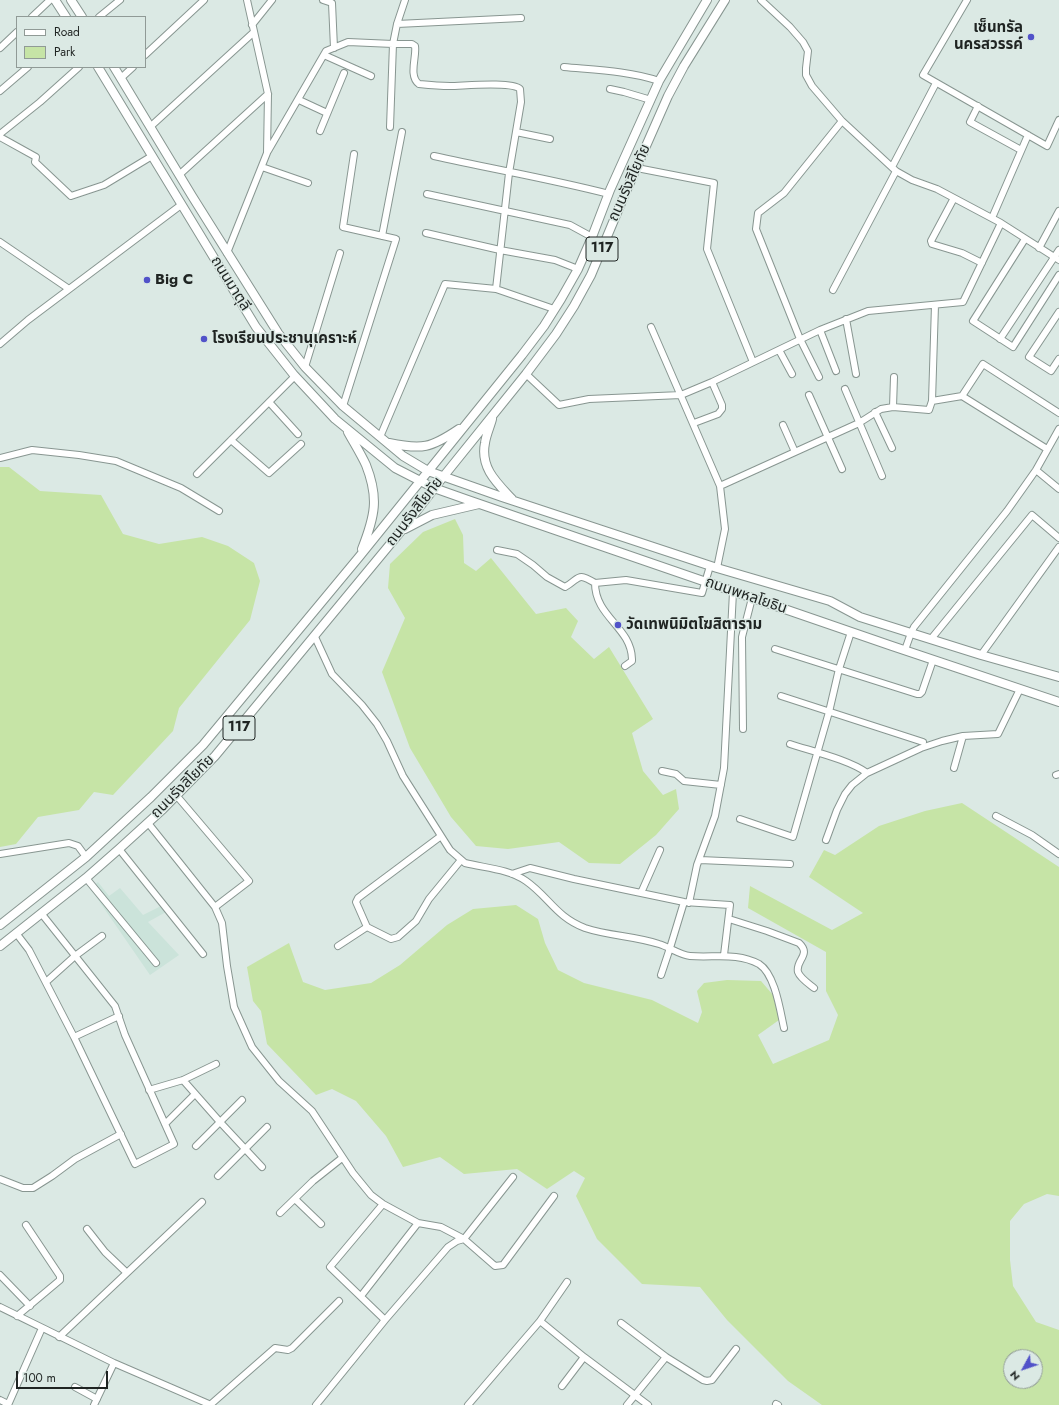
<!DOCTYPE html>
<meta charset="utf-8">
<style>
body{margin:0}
#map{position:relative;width:1059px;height:1405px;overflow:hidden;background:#dbe9e4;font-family:Jost,sans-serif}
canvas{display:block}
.legend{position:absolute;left:16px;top:16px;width:130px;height:52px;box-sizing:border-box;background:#dbe9e4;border:1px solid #909a96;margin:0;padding:5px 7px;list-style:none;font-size:12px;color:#1f2422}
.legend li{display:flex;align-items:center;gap:8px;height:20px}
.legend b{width:20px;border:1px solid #909a96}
.north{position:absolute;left:1003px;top:1349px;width:40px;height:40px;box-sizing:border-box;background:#dbe9e4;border:1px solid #909a96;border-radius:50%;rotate:230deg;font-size:11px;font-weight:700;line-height:16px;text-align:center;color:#1f2422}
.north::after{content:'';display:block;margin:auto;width:14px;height:18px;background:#5152c9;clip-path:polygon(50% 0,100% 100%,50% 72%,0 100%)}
.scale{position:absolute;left:16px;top:1371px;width:92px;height:18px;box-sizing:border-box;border:2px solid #1f2422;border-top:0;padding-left:5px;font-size:12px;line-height:14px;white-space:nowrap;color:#1f2422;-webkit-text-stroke:3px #dbe9e4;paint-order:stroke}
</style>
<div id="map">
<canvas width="1059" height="1405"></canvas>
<ul class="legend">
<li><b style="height:5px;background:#fff"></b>Road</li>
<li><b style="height:11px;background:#c6e4a6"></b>Park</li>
</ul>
<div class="north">N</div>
<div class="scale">100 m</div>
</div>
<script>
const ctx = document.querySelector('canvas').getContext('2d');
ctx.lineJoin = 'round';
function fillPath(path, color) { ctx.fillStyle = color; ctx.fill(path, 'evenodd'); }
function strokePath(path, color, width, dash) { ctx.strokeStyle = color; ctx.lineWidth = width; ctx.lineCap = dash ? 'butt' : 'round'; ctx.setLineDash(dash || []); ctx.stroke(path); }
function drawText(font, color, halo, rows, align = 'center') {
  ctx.font = font + ' Jost,"Noto Sans Thai",sans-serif'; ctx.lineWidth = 3; ctx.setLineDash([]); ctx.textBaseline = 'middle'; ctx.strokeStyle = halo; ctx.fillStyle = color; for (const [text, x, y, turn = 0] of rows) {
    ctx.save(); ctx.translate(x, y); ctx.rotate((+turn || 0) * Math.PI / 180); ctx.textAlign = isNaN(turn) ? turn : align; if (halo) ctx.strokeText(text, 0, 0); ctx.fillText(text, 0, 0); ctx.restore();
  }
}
const built = new Path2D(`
 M 98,882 L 109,896 L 120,888 L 143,915 L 161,906 L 166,912 L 148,922 L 179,955 L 150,975 L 90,888 Z`);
const green = new Path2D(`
 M 0,467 L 9,467 L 40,491 L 101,495 L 123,534 L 159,544 L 202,537 L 228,546 L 254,563 L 260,581 L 250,620 L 179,708 L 173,731 L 113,795 L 94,792 L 79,810 L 38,817 L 16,844 L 0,847 Z
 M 455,519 L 463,535 L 464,563 L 476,571 L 491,558 L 536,614 L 566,608 L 578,621 L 571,637 L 594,659 L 609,647 L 653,719 L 632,733 L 643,771 L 663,795 L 676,789 L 679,809 L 656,835 L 620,864 L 589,863 L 559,842 L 508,849 L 476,846 L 451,817 L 410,748 L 382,672 L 405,618 L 388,588 L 390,564 L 423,532 Z
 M 962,803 L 1059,867 L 1059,1196 L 1047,1194 L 1024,1204 L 1010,1221 L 1010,1260 L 1013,1286 L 1036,1322 L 1059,1330 L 1059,1405 L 822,1405 L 788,1381 L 727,1320 L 700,1287 L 642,1284 L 597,1239 L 576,1196 L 585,1178 L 574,1171 L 547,1189 L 517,1169 L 464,1174 L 440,1157 L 403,1167 L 386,1136 L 356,1101 L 332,1089 L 316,1095 L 267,1044 L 261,1011 L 253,1001 L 247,967 L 289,943 L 303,982 L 325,990 L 371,983 L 400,965 L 447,925 L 473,909 L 516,905 L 538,919 L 545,943 L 558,970 L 584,983 L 652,1000 L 698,1023 L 702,1012 L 697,991 L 704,983 L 727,980 L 761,981 L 773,995 L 779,1020 L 758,1035 L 773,1064 L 829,1040 L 838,1015 L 826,991 L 826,952 L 748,908 L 750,886 L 832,930 L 863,913 L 809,877 L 824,850 L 835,855 L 879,826 L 925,811 ZM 1011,1357 L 1035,1357 L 1035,1381 L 1011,1381 Z`);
const minor = new Path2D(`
 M 323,0 L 332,3 L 334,48
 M 761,0 L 790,27 L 803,42 L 808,51 L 806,68 L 806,75 L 812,86 L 842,121 L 896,171 L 912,180 L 937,189 L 1001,223 L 1059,260
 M 967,0 L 923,75 L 1047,146 L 1059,120
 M 32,17 L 50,0
 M 99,17 L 120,0
 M 397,24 L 521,18
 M 252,25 L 272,0
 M 0,48 L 17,32
 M 145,55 L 204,0
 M 324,55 L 371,76
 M 564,67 C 596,70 629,71 659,81
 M 121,78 L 133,67
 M 610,89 L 624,92 L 651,100
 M 0,91 L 28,67
 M 299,100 L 327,113
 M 978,106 L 970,122 L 1021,150
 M 150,127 L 254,32
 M 390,127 L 393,44 L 412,44 L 415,46 C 417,56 408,76 419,84 C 429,85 439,86 450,86 C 463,86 511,81 520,89 L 521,102 L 509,173 L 496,289
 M 320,131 L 344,73
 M 516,132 L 550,139
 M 0,134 L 40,102 L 79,67
 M 0,137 L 36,157 L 35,162 L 71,196 L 104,185 L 152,156
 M 268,151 L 326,51 L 348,42 L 393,44 L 397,24 L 405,0
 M 434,156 C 492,169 551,179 609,194
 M 262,167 L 308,183
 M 892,167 L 936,83
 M 637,168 L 714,183 L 707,249 L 753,362
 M 179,175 L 268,94
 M 427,194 L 570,225 L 592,237
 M 954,198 L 931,241 L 932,244 L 962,253 L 982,263
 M 992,218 L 1028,135
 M 426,233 L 500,250 L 555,260 L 578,269
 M 382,236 L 402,132
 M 1025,239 L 973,321 L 1013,347 L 1059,275
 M 0,242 L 69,289
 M 1039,248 L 1059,211
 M 227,253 L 267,153 L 268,94 L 247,0
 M 833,290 L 896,171
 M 1059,312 L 1029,357 L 1051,371 L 1059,359
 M 846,319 L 856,374
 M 651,327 L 720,486 L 725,529 L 717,568
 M 820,330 L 836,371
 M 1000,339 L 1059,250
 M 0,344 L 28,320 L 181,205
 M 779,350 L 792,374
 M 305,367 L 340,253
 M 526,374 L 559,405 L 589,399 L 681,395 L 712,382 L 820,330 L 868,311 L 963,302 L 1001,223
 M 819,377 L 800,339 L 756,229 L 758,213 L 784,193 L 842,121
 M 845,389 L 882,476
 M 809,395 L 842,469
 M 932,401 L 935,305
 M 269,402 L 298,434
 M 343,406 L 396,239 L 343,227 L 354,154
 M 893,407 L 894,377
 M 875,412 L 892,448
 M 694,423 L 718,414 L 722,409 L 722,405 L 712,382
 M 783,425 L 795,452
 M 380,437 L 445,284 L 496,289 L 554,309
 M 231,440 L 269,473 L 301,444
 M 1047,449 L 962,396 L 983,364 L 1059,413
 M 0,458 L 32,450 L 79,455 L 116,461 L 181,488 L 219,511
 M 1036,470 L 1059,489
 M 197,474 L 295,376
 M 720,486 L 859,423 L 881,409 L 893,407 L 929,410 L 932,401 L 962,396
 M 497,550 L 517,554 L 533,565 L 547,577 L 565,587 C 580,579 576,571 595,583 L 626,580 L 702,593 L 710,566
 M 595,583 C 595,617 631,627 632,659 L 632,661 L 625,666
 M 315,637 L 332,674 L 362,705 L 377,724 L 387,741 L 403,776 L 450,850 L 465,863 C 485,868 509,869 526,881 C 549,897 556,917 585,928 C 609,936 635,936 659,944 C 669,947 680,955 690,956 C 714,958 737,952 759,964 C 775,974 780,1010 784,1028
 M 931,639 L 1032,515 L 1059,538
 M 775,649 L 917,694 L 920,694 L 922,692 L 933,660
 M 905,650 L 911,633 L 914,627 L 1007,511 L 1036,470 L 1059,429
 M 981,655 L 1059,547
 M 781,696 L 923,742
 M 743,729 L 742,637 L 752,598
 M 790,744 C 811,751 850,760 867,773
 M 954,768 L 963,736
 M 662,771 L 676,774 L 684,781 L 721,785
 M 1056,775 L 1059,774
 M 176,795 L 249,881 L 215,907
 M 996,816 L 1032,835 L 1059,854
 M 740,819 L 793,837 L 829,712 L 839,669 L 851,632
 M 148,823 L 215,907 L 222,923 L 227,966 L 234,1007 L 252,1047 L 279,1081 L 312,1111 L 353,1173 L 371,1195 L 383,1204 L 418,1223 L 441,1227 L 464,1239 L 495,1266 L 503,1265 L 554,1196
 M 441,836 L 358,898 L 356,902 L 367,927 L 391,939 L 398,937 L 416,921 L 429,899 L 461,860
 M 826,840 L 837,810 L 845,794 L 852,785 L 867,773 L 921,748 L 942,741 L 963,736 L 998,734 L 1020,689
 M 119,849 L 203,954
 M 0,854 L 69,843 L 78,846 L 86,857
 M 700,860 L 790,864
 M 512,874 L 530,868 L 574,879 L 684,902 L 730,905 L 724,955
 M 86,878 L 156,963
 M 641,893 L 660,850
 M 689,903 L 697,865 L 715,816 L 724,768 L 733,592
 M 729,919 L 767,931 L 799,943 C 812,955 795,960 798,972 C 800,978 809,984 814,988
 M 16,933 L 29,950 L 74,1037 L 135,1164 L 174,1144 L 125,1035 L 115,1006 L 41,913
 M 338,946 L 367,927
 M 661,975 L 670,948 L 684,902
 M 46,982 L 75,956 L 102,936
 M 74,1037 L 119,1016
 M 183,1080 L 220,1122 L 262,1167
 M 149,1090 L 183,1080 L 216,1064
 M 165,1124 L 195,1094
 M 196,1146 L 242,1100
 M 218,1176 L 267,1127
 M 0,1179 L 23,1188 L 33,1188 L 52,1176 L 75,1159 L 121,1134
 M 295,1199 L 321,1224
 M 383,1204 L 330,1267 L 385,1320
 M 280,1213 L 313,1181 L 342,1158
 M 87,1229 L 105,1252 L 127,1273
 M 0,1275 L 30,1306
 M 361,1296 L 418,1223
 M 0,1307 L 114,1363 L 211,1405
 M 17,1316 L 60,1280 L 60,1276 L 26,1225
 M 540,1321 L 567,1282
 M 621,1323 L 666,1357 L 703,1380 L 707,1381 L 712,1380 L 736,1349
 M 59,1337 L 202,1202
 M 562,1386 L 584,1357
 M 75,1387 L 97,1399
 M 0,1400 L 8,1404
 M 776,1404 L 778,1405
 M 8,1405 L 42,1328
 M 94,1405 L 114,1363
 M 210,1405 L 275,1348 L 288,1350 L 292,1348 L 339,1301
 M 316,1405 L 385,1320 L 448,1247 L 457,1241 L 464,1239 L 513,1177
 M 468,1405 L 540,1321 L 584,1357 L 648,1405
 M 627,1405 L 666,1357`);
const major = new Path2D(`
 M 55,0 L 66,17
 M 71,0 L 82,17
 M 98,67 L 256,327 L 294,375 L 335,419 L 395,468 L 434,488 L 468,500 L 892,646 L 1059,702
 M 114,67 L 192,196 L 278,333 L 305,367 L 343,406 L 403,456 L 428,471 L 502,497 L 717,568 L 830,601 L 860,617 L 981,655 L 1059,677
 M 492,419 C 490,427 486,435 485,443 C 480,468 497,483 512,499
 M 348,432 C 354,443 361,454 366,465 C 379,498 375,516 362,549
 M 389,443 C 422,450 431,448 459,429
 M 405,529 L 432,515 L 479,504
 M 0,925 L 86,857 L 151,797 L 203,745 L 359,557 L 522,355 L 544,326 L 561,299 L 578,269 L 592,237 L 610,190 L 659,81 L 707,0
 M 0,946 L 86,878 L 119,849 L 163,809 L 215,756 L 401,531 L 443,477 L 526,374 L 556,334 L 574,306 L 591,275 L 624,196 L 668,96 L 684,66 L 725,0`);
const markers = [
 [1031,37,4,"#5152c9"],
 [147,280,4,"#5152c9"],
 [204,339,4,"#5152c9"],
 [618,625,4,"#5152c9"]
];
const shields = [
 [602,249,32],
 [239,728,32]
];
const shieldNames = [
 ["117",602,249],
 ["117",239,728]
];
const poiNames = [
 ["เซ็นทรัล",1023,28,"right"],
 ["นครสวรรค์",1023,45,"right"],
 ["Big C",155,280],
 ["โรงเรียนประชานุเคราะห์",212,339],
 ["วัดเทพนิมิตโฆสิตาราม",626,625]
];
const streetNames = [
 ["ถนนรังสิโยทัย",630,183,-66],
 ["ถนนมาตุลี",230,284,58],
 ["ถนนรังสิโยทัย",415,512,-52],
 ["ถนนพหลโยธิน",746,596,19],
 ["ถนนรังสิโยทัย",183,787,-45]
];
fillPath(built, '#cbe3da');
fillPath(green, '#c6e4a6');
strokePath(minor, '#889691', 8);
strokePath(major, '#889691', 10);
strokePath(minor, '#fff', 6);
strokePath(major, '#fff', 8);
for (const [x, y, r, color] of markers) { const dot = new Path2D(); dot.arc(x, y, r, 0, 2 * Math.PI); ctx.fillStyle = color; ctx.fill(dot); strokePath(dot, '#dbe9e4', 1.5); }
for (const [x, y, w] of shields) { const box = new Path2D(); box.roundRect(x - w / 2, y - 12, w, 24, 3); ctx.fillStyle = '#dbe9e4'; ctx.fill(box); strokePath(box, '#1f2422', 1); }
drawText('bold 14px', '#1f2422', null, shieldNames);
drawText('bold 15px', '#1f2422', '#dbe9e4', poiNames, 'left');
drawText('15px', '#1f2422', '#dbe9e4', streetNames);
</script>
